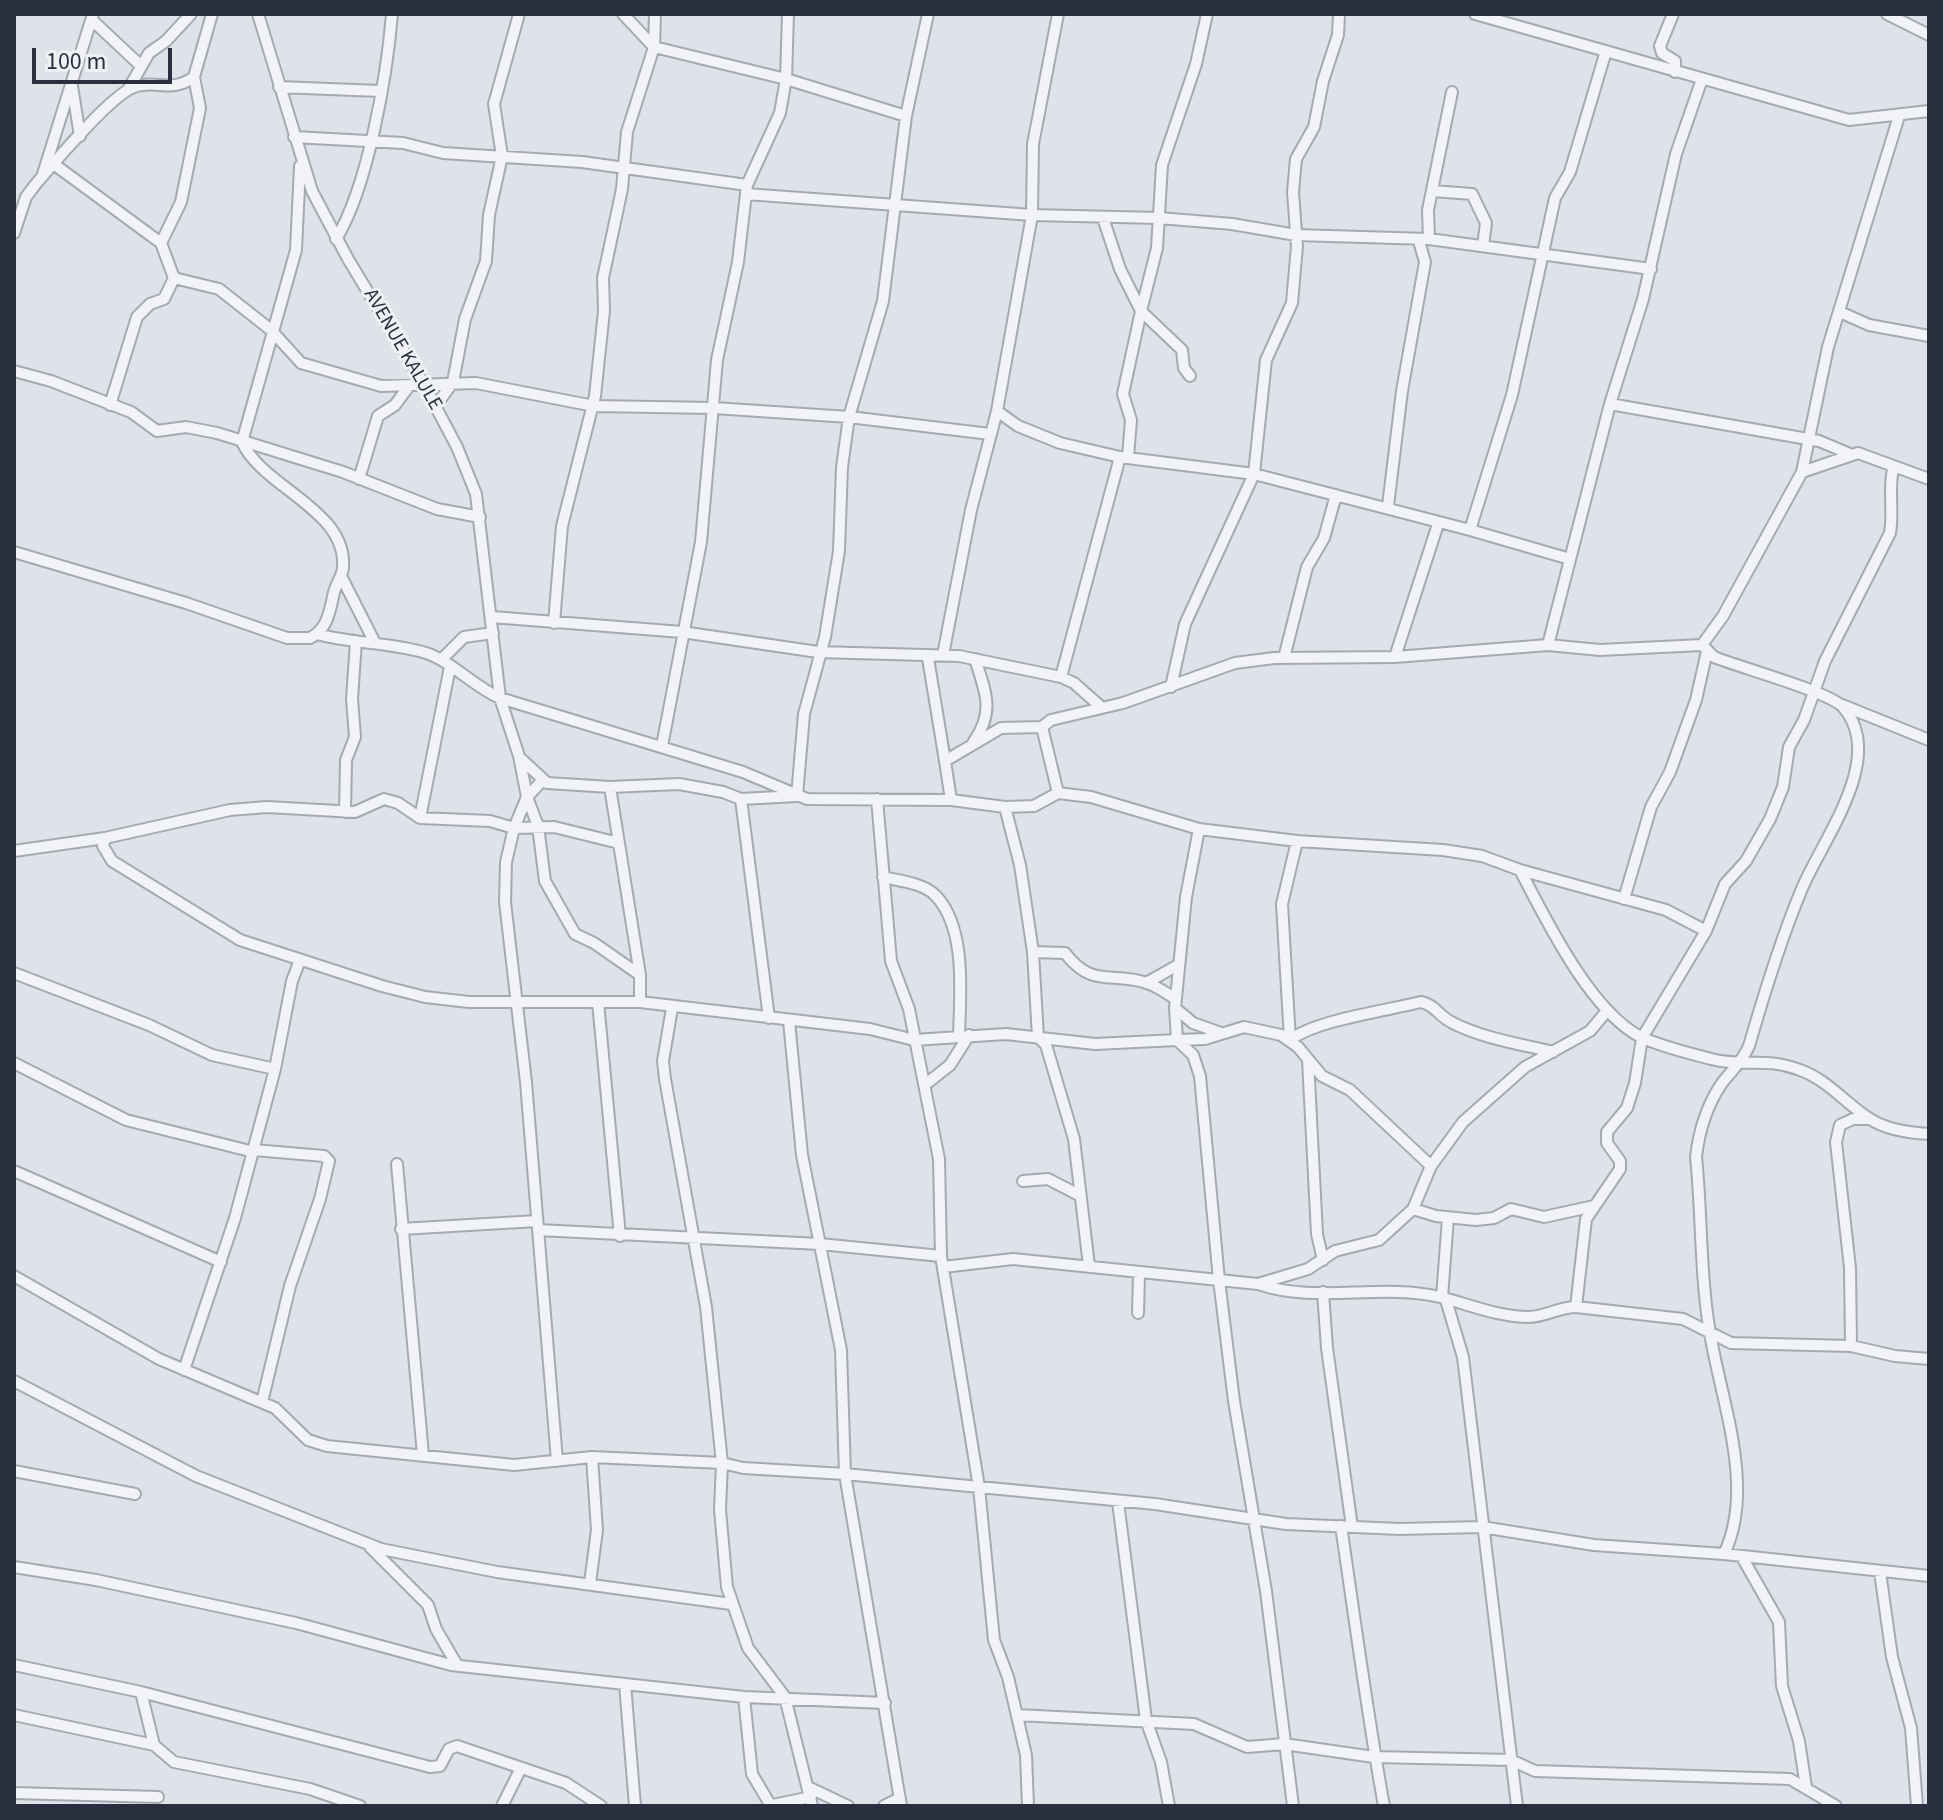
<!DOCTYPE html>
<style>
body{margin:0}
#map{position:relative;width:1943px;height:1820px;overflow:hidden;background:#dfe2e8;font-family:"Source Sans 3",sans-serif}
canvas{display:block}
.frame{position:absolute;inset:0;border:16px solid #292f3e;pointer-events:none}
.scale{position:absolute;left:32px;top:48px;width:140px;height:36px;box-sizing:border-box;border:4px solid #292f3e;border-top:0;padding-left:10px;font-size:24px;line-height:28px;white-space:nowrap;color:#292f3e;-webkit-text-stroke:6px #eff1f5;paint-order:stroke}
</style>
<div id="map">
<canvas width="1943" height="1820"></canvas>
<div class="frame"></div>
<div class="scale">100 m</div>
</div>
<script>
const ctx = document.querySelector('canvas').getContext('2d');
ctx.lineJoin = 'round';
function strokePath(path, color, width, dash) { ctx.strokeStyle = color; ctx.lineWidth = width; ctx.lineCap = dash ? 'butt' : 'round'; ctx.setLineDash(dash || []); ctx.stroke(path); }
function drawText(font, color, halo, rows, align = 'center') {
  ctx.font = font + ' "Source Sans 3",sans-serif'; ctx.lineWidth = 6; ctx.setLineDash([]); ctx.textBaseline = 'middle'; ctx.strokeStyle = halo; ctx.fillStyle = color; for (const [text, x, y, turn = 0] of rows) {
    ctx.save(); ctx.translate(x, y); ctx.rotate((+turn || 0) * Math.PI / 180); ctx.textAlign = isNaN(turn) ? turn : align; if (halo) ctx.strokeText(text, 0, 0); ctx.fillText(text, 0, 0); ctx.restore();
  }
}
const street = new Path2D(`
 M 258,14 L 312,191 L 348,259 L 423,383 L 457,447 L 476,494 L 500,698 L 519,756 L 527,797 L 514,828 L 506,862 L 505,902 L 526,1082 L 557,1461
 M 623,14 L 654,47 L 786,79 L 906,116
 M 1475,14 L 1849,120 L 1929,111
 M 1673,14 L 1660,46 L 1662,53 L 1675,61 L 1675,72
 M 1887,14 L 1929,35
 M 92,20 L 141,66
 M 72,86 L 80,136
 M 279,87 L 380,91
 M 129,88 L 149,53 L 166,41 L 191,14
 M 294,137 L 403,143 L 443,153 L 582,162 L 747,185
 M 55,165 L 161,243 L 174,278 L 164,299 L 150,304 L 137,317 L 110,405
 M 43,174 L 93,14
 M 1433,191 L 1472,194 L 1486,223 L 1483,246
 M 746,194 L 1032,215 L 1033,144 L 1058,14
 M 1103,218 L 1120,269 L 1141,311 L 1123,394 L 1131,420 L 1128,457
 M 14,233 L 26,197 L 35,185 C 53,164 111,95 134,87 C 156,79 170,94 194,77
 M 336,239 C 368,187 387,75 392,14
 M 1429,239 L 1428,210 L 1452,92
 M 161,243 L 181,202 L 200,108 L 194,77 L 212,14
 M 174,278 L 219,289 L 271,330 L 301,363 L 381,386 L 476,383 L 594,406 L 714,408 L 849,417 L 990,434
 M 1840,312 L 1869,325 L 1929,336
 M 14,371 L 51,381 L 131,412 L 157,431 L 186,427 L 217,433 L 343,472 L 437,509 L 480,517
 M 1190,376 L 1184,368 L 1182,350 L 1141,311 L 1157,248 L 1162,165 L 1196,64 L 1207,14
 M 1610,404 L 1643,299 L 1676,154 L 1702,79
 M 435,407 L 453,382 L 465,319 L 486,261 L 489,215 L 502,156 L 494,104 L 519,14
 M 997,411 L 1018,426 L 1060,443 L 1120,457 L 1254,474 L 1470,530 L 1512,395 L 1555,198 L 1570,172 L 1606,51
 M 1802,472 L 1828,347 L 1899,116
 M 359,479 L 378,416 L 395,405 L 409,386
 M 1388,506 L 1402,391 L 1425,262 L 1419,241
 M 1470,530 L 1570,559
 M 14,552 L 186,603 L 287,638 L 310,638 C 327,629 329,614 333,597 C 334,586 342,578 343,568 C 348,510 263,488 242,442 L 296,250 L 300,166
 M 341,576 L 374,641
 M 492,617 L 682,632 L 818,652 L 959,656 L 1061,677 L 1074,683 L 1100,706
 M 554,623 L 562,526 L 595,396 L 604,311 L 603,278 L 622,189 L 627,132 L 654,47 L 655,14
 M 317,634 C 353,644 390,642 426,653 C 451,661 473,686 500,698 L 743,772 L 807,799 L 951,800 L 1005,807 L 1034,806 L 1058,793 L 1091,797 L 1199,829 L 1297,841 L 1443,850 L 1482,856 L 1520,870 C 1546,920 1591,1012 1641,1037 C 1662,1047 1689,1053 1711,1059 C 1746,1068 1763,1056 1800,1070 C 1828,1080 1846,1104 1870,1119 C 1887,1130 1910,1133 1929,1134
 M 1548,645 L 1610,404 L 1819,441 L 1850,454
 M 1702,645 L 1714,657 C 1738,667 1830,692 1843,707 C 1888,758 1821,841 1801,891 C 1780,941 1764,994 1749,1046 C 1742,1062 1732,1070 1722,1083 C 1707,1105 1699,1131 1696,1157 C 1702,1215 1700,1276 1710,1333 C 1721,1401 1756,1488 1724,1554
 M 943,655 L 971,510 L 997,411 L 1032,215 L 1159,218 L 1232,224 L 1296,235 L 1429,239 L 1651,269
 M 1395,657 L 1438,524
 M 928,658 L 945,761
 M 1284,658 L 1307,567 L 1324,538 L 1336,495
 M 441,660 L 464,637 L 493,633
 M 1061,677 L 1120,457
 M 1171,687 L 1185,624 L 1254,474 L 1266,360 L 1292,303 L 1297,246 L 1293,192 L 1296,159 L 1314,127 L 1323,81 L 1338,35 L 1339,14
 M 1842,705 L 1929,740
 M 1042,727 L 1058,793
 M 973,743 C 995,712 986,693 975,659
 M 662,746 L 701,542 L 717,360 L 738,262 L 747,185 L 780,113 L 786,79 L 788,14
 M 520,758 L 547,783 L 610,787 L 679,784 L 723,792 L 741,799 L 769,1018
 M 542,781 L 527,797 L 538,826 L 545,881 L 575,934 L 594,943 L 640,975
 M 610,787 L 640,975 L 640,1002
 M 741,799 L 797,796 L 804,714 L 825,637 L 839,551 L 842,467 L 849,417 L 883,301 L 906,116 L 928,14
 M 877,799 L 891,961 L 909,1009 L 939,1159 L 941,1256 L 979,1487 L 994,1640 L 1008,1677 L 1026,1755 L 1028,1806
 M 951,800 L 945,761 L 1001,728 L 1042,727 L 1051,720 L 1123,703 L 1235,663 L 1274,658 L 1395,657 L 1548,645 L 1600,650 L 1702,645 L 1723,616 L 1802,472 L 1858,453 L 1929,479
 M 1005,807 L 1020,865 L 1033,952 L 1065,953 C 1093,989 1110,971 1147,983 C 1157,986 1167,994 1176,999
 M 345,812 L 346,760 L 355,737 L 352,699 L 356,641
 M 420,818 L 450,667
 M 1199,829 L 1186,897 L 1175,1008 L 1193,1023 L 1221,1033
 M 105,838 L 103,846 L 112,861 L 240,940 L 382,986 L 425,997 L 469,1002 L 640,1002 L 870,1029 L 914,1040 L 1006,1034 L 1095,1044 L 1177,1040 L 1193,1055 L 1200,1076 L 1219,1280 L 1234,1401 L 1266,1591 L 1293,1806
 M 14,851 L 105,838 L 230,810 L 267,807 L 355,812 L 384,799 L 398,803 L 420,818 L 490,821 L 514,828 L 554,827 L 619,843
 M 1520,870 L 1666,910 L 1706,931
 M 883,877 C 900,881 924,883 936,896 C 967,929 960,995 959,1036
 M 1624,899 L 1651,807 L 1670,772 L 1696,700 L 1707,651
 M 1033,952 L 1038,1037 L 1046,1045 L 1074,1139 L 1089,1266
 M 14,973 L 149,1025 L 212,1055 L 275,1069
 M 1146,983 L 1178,965
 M 598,1002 L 620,1236
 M 672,1008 L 663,1061 L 665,1079 L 706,1307 L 722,1463 L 720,1510 L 727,1587 L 748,1648 L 785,1697 L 812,1806
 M 1175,1008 L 1177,1040 L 1205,1039 L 1244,1027 L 1281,1035 L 1298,1047 L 1322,1076 L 1350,1090 L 1431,1166
 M 789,1021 L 802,1155 L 841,1350 L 845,1474 L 901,1806
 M 1290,1040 C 1316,1020 1385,1011 1421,1002 C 1434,1004 1439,1016 1451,1022 C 1481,1038 1520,1044 1553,1052
 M 1290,1040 L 1282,904 L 1297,841
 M 1308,1060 L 1317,1234 L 1323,1260
 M 14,1063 L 126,1120 L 254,1152
 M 926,1084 L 950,1065 L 969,1035
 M 254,1150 L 324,1156 L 329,1161 L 320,1199 L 290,1286 L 262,1402
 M 397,1164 L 423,1455
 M 14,1171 L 221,1262
 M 1023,1181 L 1048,1179 L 1079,1195
 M 1413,1209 L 1436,1216 L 1476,1220 L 1494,1218 L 1511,1209 L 1544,1217 L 1594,1206
 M 401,1229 L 537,1221
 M 538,1230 L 820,1244 L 941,1256
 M 943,1267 L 1013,1259 L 1258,1284 C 1315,1304 1380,1283 1440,1297 C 1468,1304 1498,1317 1529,1317 C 1545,1317 1559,1307 1576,1307 L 1586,1219 L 1620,1169 L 1620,1161 L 1607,1143 L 1607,1132 L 1627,1108 L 1635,1083 L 1642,1038 L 1706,931 L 1725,884 L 1746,861 L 1770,819 L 1783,787 L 1789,747 L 1804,720 L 1825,661 L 1890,533 C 1894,511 1888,491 1893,469
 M 14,1276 L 159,1359 L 275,1408 L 308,1440 L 327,1446 L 514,1465 L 592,1457 L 722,1463 L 743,1468 L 845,1474 L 1155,1504 L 1286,1524 L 1400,1529 L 1482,1527 L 1594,1545 L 1724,1554 L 1929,1576
 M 1258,1284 L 1308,1269 L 1335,1251 L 1379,1240 L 1413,1209 L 1431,1166 L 1463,1122 L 1525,1067 L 1590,1031 L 1606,1012
 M 1323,1292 L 1327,1348 L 1352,1527
 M 1442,1297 L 1448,1218
 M 1446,1300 L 1463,1357 L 1517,1806
 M 1576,1307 L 1683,1319 L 1731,1343 L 1851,1346 L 1850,1268 L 1836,1142 L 1840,1125 L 1853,1119 L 1870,1119
 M 1138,1313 L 1139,1274
 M 1851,1346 L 1895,1356 L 1929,1359
 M 184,1370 L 235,1218 L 275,1069 L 292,981 L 300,960
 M 14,1381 L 196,1476 L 381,1549 L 497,1572 L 731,1604
 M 14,1471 L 135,1494
 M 1118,1502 L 1146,1720 L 1161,1762 L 1169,1806
 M 1341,1526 C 1355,1620 1367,1713 1384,1806
 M 370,1547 L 428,1605 L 436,1629 L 457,1665
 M 1742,1557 L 1779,1622 L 1782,1686 L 1799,1741 L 1806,1787
 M 14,1567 L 96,1580 L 296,1623 L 451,1665 L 744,1697 L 885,1703
 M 1880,1572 L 1892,1657 L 1911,1728 L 1917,1806
 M 590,1583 L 597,1530 L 592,1457
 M 14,1665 L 141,1692 L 430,1767 L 440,1766 L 449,1749 L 457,1746 L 566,1783 L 601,1806
 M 625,1684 L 635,1806
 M 141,1692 L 154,1745 L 174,1762 L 310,1789 L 360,1806
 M 744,1697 L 752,1774 L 771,1806
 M 14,1715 L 154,1745
 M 1017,1715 L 1194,1724 L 1247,1747 L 1284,1744 L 1374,1757 L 1511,1760 L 1535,1771 L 1790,1779 L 1836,1806
 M 808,1787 L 848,1806
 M 14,1793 L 158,1797
 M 502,1806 L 520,1770
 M 768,1806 L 811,1797
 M 884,1806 L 900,1798`);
const streetNames = [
 ["AVENUE KALULE",402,350,60]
];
strokePath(street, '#a5a9b2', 14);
strokePath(street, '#f2f3f6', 10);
drawText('20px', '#292f3e', '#eff1f5', streetNames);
</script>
